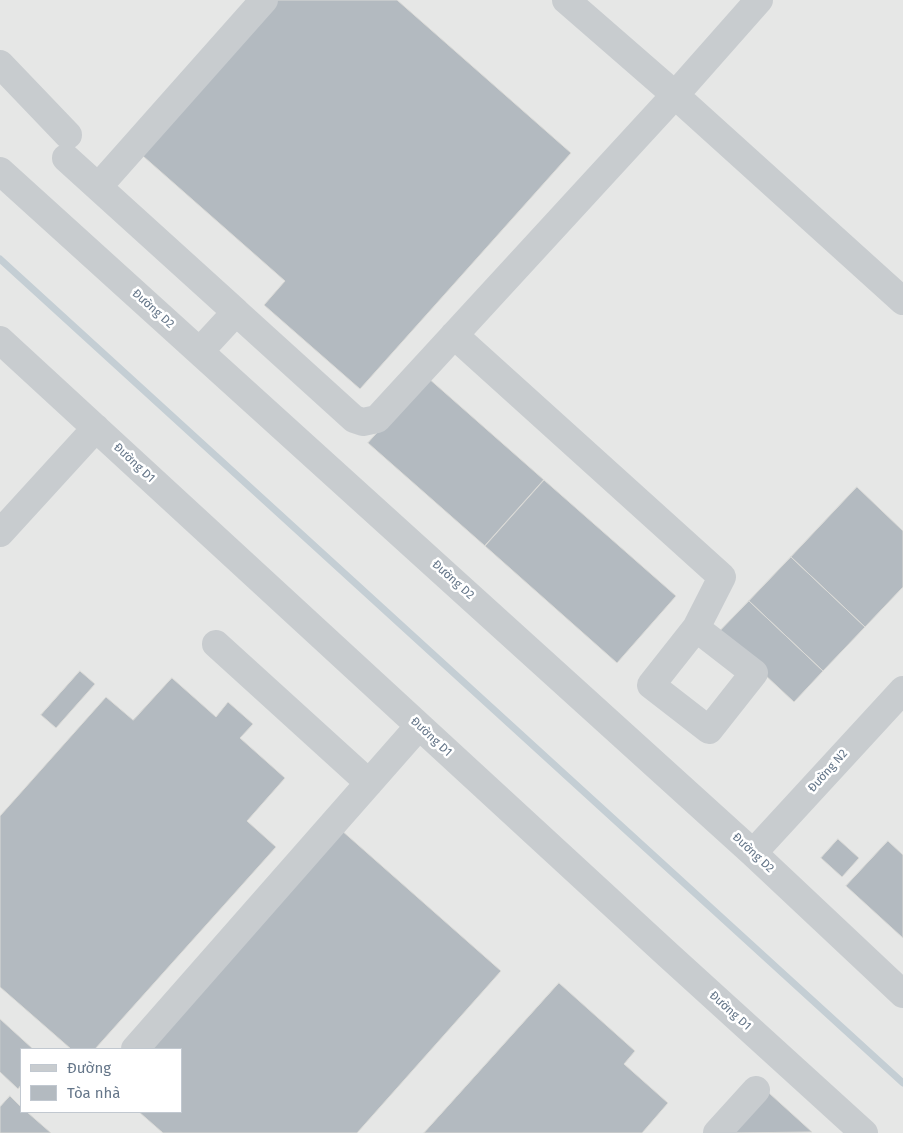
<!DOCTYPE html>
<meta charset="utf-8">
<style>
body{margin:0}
#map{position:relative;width:903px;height:1133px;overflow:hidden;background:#f8f8f5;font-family:"Fira Sans",sans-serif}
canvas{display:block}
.legend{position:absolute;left:20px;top:1048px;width:162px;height:65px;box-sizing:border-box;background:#fff;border:1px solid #c1c8d0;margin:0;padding:6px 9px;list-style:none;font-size:15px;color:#657689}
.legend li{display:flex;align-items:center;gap:10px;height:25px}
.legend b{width:25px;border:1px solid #c1c8d0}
</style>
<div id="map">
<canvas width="903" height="1133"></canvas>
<ul class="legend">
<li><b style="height:6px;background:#c8cccf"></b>Đường</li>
<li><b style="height:14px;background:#b3bac0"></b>Tòa nhà</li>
</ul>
</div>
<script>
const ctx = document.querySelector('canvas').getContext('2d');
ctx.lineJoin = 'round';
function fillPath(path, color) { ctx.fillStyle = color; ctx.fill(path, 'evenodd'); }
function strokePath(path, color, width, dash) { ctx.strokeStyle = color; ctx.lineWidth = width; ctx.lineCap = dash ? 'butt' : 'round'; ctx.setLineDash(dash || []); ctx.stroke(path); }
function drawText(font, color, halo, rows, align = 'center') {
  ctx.font = font + ' "Fira Sans",sans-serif'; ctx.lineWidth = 5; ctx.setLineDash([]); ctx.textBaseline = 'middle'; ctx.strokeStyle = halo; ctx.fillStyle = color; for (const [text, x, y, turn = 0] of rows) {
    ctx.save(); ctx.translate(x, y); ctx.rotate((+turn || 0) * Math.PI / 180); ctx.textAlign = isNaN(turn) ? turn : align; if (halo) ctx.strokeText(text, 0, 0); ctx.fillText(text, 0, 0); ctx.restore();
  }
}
const built = new Path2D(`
 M 0,0 L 903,0 L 903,1133 L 0,1133 ZM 21,1049 L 181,1049 L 181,1112 L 21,1112 Z`);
const stream = new Path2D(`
 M 0,259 L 903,1083`);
const building = new Path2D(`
 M 268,0 L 397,0 L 571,153 L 360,389 L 264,305 L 285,281 L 135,149 Z
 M 427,377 L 544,480 L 485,546 L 368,443 Z
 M 544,480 L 676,596 L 617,663 L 485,546 Z
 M 857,487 L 903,531 L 903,587 L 865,627 L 791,557 Z
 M 791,557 L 865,627 L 823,671 L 749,601 Z
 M 749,601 L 823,671 L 794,702 L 719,632 Z
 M 80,671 L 95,684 L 56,728 L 41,715 Z
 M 172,678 L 216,717 L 228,702 L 253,724 L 240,738 L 285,778 L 247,821 L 276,847 L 95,1049 L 71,1049 L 0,987 L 0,816 L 106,697 L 133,720 Z
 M 332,822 L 501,971 L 357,1133 L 163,1133 L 139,1112 L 181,1112 L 181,1049 L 129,1049 Z
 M 838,839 L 859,858 L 842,877 L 821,858 Z
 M 888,841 L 903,855 L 903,938 L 846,886 Z
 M 559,983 L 635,1051 L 624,1064 L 668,1103 L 642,1133 L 424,1133 Z
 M 0,1019 L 33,1049 L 21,1049 L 21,1085 L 18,1089 L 0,1072 Z
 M 769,1093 L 812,1132 L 731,1133 Z
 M 10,1096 L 21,1107 L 21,1112 L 27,1112 L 51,1133 L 0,1133 L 0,1107 Z`);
const minor = new Path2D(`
 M 566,0 L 666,87 L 903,301
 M 0,64 L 68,135
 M 66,158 L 236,312
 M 0,171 L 753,853 L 903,994
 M 98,187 L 264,0
 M 454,335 L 722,577 L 696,628 L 651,685 L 709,730 L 754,673 L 696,628
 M 0,340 L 667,954 L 864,1133
 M 200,351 L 236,312 L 354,419 L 363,422 L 377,419 L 675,95 L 759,0
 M 0,533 L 96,428
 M 216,644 L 369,783
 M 753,853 L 903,690
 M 135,1049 L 419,726
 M 717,1133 L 756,1090`);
const streetNames = [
 ["Đường D2",153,309,42],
 ["Đường D1",134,463,43],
 ["Đường D2",453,580,42],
 ["Đường D1",431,737,43],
 ["Đường N2",828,771,-48],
 ["Đường D2",753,853,43],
 ["Đường D1",730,1011,42]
];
fillPath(built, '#e6e7e6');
strokePath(stream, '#c4ced4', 7);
fillPath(building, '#b3bac0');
strokePath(building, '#dadad7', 1);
strokePath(minor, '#c8cccf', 28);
drawText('12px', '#657689', '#fff', streetNames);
</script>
